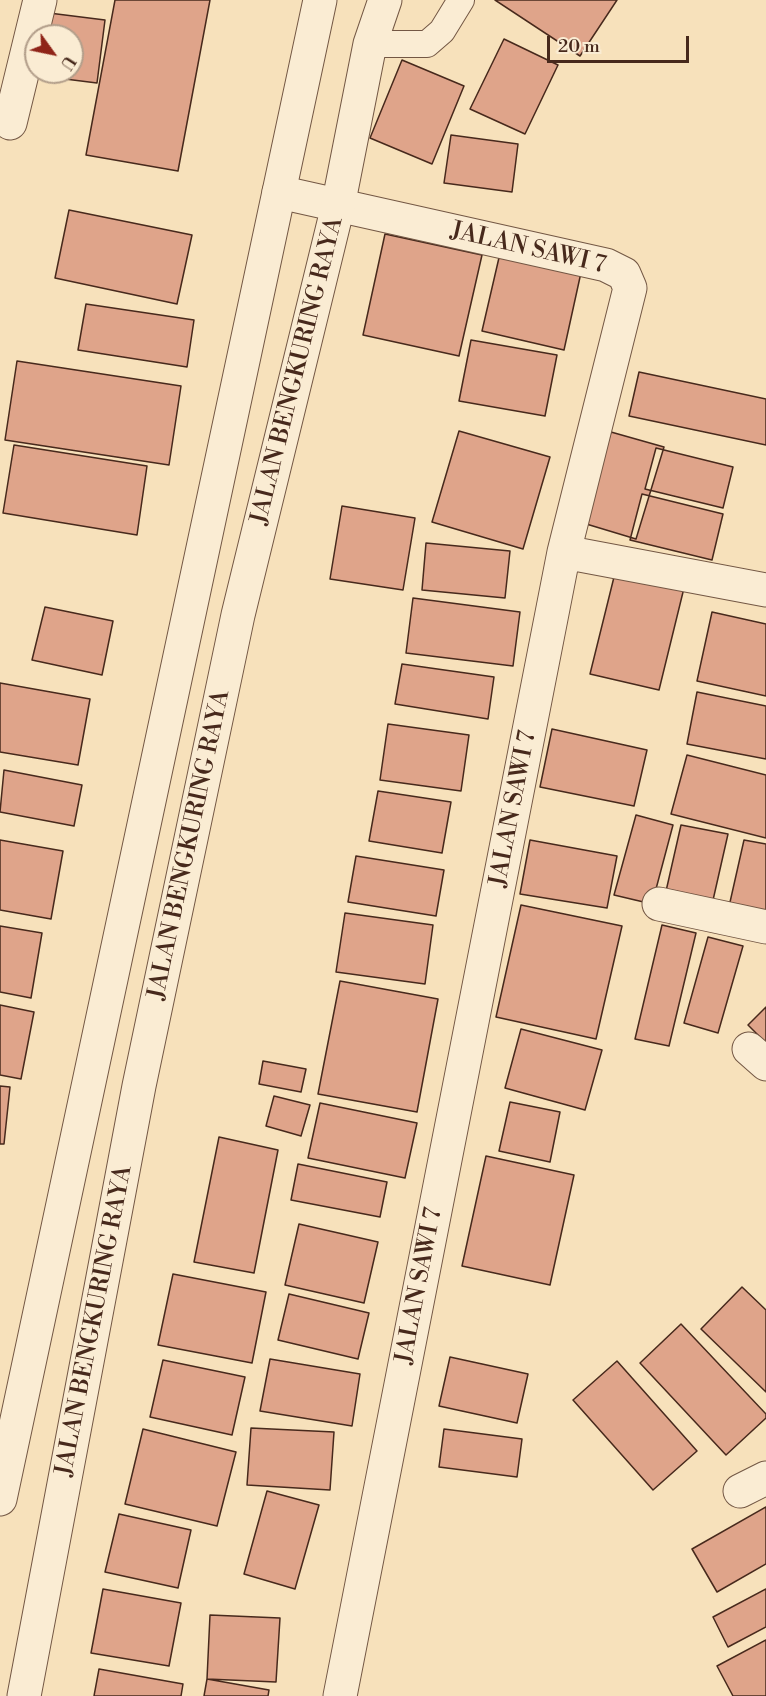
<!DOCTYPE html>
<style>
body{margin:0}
#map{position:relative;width:766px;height:1696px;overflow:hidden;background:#f7e1bb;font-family:"Libre Bodoni",serif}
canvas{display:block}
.north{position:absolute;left:24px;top:24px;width:60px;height:60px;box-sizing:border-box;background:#faecd3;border:2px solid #b29e8a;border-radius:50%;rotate:123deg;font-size:16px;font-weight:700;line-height:24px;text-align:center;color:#47291c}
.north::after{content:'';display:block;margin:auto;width:21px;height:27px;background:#8f2418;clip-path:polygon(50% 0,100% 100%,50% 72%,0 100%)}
.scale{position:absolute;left:547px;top:36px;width:142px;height:27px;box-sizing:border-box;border:3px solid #47291c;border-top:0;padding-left:8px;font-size:18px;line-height:21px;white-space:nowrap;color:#47291c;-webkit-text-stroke:4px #faecd3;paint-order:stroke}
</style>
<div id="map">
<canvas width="766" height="1696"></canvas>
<div class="north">U</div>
<div class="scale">20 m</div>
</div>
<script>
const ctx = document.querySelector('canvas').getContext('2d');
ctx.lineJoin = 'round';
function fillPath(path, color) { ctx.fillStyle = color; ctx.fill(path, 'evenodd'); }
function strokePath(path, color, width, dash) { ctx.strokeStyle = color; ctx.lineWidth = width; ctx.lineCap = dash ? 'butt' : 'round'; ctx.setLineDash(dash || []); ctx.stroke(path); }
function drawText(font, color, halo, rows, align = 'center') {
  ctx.font = font + ' "Libre Bodoni",serif'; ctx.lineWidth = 5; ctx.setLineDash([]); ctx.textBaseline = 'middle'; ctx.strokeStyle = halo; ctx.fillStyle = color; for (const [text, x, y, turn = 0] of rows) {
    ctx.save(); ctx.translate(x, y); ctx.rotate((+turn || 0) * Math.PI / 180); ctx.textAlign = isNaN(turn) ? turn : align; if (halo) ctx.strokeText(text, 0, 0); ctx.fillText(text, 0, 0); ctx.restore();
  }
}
const building = new Path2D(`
 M 115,0 L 210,0 L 178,171 L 86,155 Z
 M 495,0 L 617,0 L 580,56 Z
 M 41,12 L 105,20 L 97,83 L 33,75 L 36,72 L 72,72 L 72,36 L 38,36 Z
 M 504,39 L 558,65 L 525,134 L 470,109 Z
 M 402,60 L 464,86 L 432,164 L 370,138 Z
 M 451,135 L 518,144 L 512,192 L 444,183 Z
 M 69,210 L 192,235 L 177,304 L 55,278 Z
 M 385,234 L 482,255 L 459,356 L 363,335 Z
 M 501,249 L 582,268 L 564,350 L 482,331 Z
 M 86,304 L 194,320 L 187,367 L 78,350 Z
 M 471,340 L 557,355 L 545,416 L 459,401 Z
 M 17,361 L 181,386 L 169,465 L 5,440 Z
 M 639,372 L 766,399 L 766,445 L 629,416 Z
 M 459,431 L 550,457 L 523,549 L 432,522 Z
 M 611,432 L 664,447 L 636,539 L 583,523 Z
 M 14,445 L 147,466 L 137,535 L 3,513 Z
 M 656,448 L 733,467 L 723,508 L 645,489 Z
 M 642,494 L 723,514 L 712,560 L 630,540 Z
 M 342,506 L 415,518 L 403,590 L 330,579 Z
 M 426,543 L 510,551 L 505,598 L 422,590 Z
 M 615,573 L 684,588 L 659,690 L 590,674 Z
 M 413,598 L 520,612 L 513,666 L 406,653 Z
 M 45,607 L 113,621 L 102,675 L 32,660 Z
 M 712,612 L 766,624 L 766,696 L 697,681 Z
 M 402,664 L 494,677 L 488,719 L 395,704 Z
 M 0,683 L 90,699 L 78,765 L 0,752 Z
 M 697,692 L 766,706 L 766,759 L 687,744 Z
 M 388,724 L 469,735 L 461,791 L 380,780 Z
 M 552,729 L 647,750 L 634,806 L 540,787 Z
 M 687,755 L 766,775 L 766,838 L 671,814 Z
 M 4,770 L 82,785 L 74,826 L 0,812 Z
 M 378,791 L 451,802 L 442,853 L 369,841 Z
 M 636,815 L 673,825 L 652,904 L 614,895 Z
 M 681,825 L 728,834 L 711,909 L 664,900 Z
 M 0,840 L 63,851 L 51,919 L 0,910 Z
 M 530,840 L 617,856 L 607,908 L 520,894 Z
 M 744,840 L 766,844 L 766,919 L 728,911 Z
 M 356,856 L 444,870 L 436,916 L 348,902 Z
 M 521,905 L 622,926 L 596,1039 L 496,1017 Z
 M 345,913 L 433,925 L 425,984 L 336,972 Z
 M 662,925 L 696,933 L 669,1046 L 635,1039 Z
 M 0,926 L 42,933 L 31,998 L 0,992 Z
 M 708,937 L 743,946 L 718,1033 L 684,1023 Z
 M 340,981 L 438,999 L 417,1112 L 318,1094 Z
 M 0,1005 L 34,1012 L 21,1079 L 0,1075 Z
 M 766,1007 L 766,1043 L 748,1025 Z
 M 521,1029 L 602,1050 L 585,1110 L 505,1088 Z
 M 263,1061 L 306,1069 L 301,1092 L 259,1084 Z
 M 0,1086 L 10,1087 L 4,1144 L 0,1144 Z
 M 274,1096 L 310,1105 L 301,1136 L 266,1126 Z
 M 510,1102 L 560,1112 L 550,1162 L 499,1151 Z
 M 320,1103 L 417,1123 L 405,1178 L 308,1158 Z
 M 219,1137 L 278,1150 L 254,1273 L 194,1262 Z
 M 486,1156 L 574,1175 L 550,1285 L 462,1266 Z
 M 298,1164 L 387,1182 L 380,1217 L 291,1200 Z
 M 299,1224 L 378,1242 L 364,1303 L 285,1285 Z
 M 173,1274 L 266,1292 L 252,1363 L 158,1345 Z
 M 742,1287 L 766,1310 L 766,1392 L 701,1329 Z
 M 289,1294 L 369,1313 L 358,1359 L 278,1340 Z
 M 681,1324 L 766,1414 L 766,1418 L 726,1455 L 640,1363 Z
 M 450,1357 L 528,1374 L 517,1423 L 439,1406 Z
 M 270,1359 L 360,1374 L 352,1426 L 260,1411 Z
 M 163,1360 L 245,1377 L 232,1435 L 150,1417 Z
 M 617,1361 L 697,1451 L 653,1490 L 573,1400 Z
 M 251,1428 L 334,1432 L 330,1490 L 247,1485 Z
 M 143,1429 L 236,1452 L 217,1526 L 125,1504 Z
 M 444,1429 L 522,1439 L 517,1477 L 439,1467 Z
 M 267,1491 L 319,1505 L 295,1589 L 244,1574 Z
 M 766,1507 L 766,1564 L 717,1592 L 692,1549 Z
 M 119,1514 L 191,1530 L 178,1588 L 105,1572 Z
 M 103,1589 L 181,1603 L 169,1666 L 91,1653 Z
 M 766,1589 L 766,1627 L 728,1647 L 713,1617 Z
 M 210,1615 L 280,1618 L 276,1682 L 207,1679 Z
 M 766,1640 L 766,1696 L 733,1696 L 717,1666 Z
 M 99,1669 L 183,1684 L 181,1696 L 94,1696 Z
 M 207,1679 L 269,1690 L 268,1696 L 204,1696 Z`);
const service = new Path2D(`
 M 370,44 L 427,44 L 442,31 L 461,0`);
const minor = new Path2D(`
 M 10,123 L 40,0
 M 279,192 L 606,265 L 624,274 L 630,288 L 564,552 L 340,1696
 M 564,552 L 766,590
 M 659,904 L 766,927
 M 749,1049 L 766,1064
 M 740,1491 L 766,1478`);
const tertiary = new Path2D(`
 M 0,1499 L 320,0
 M 24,1696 L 139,1086 L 238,615 L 338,206 L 370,44 L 385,0`);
const streetNames = [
 ["JALAN SAWI 7",528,249,13],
 ["JALAN BENGKURING RAYA",298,371,-76],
 ["JALAN SAWI 7",514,809,-79],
 ["JALAN BENGKURING RAYA",190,845,-78],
 ["JALAN SAWI 7",420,1286,-79],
 ["JALAN BENGKURING RAYA",95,1321,-79]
];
fillPath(building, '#dfa48a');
strokePath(building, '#47291c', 1.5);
strokePath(service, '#735744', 28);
strokePath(minor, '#735744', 35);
strokePath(tertiary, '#735744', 35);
strokePath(service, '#faecd3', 26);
strokePath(minor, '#faecd3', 33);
strokePath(tertiary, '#faecd3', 33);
drawText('24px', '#47291c', '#faecd3', streetNames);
</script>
